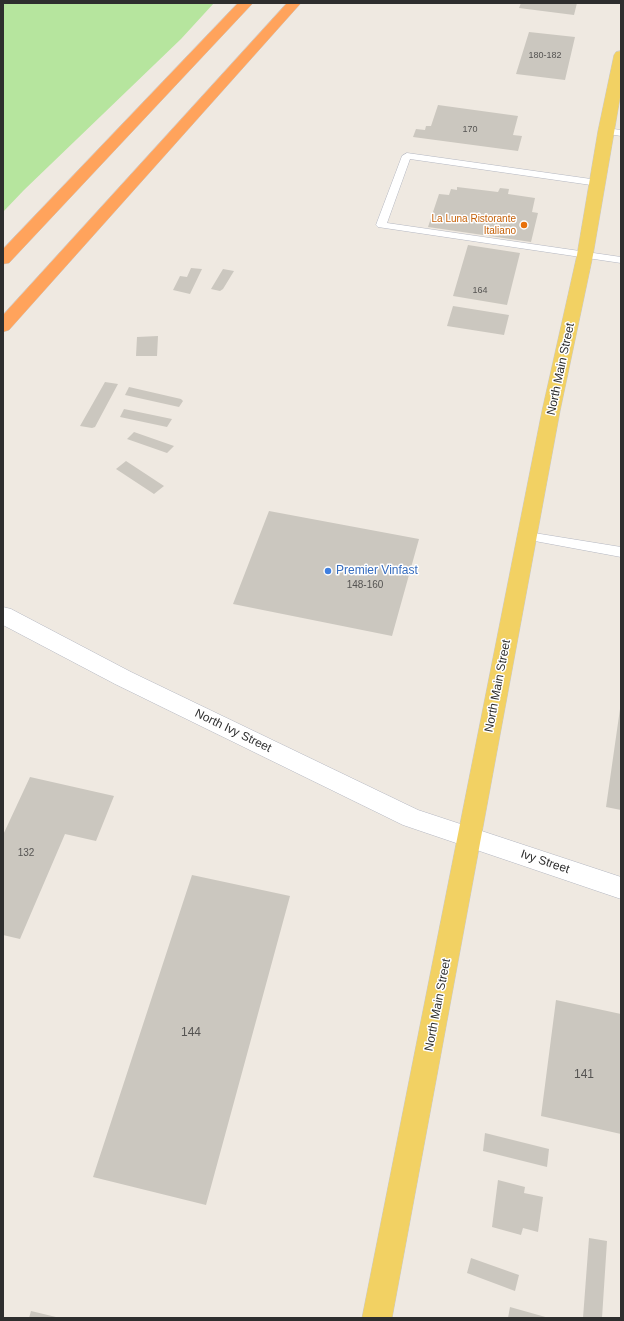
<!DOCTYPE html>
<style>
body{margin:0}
#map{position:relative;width:624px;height:1321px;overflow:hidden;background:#efe9e1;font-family:Helvetica,sans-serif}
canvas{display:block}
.frame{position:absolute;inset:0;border:4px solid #2e2e2e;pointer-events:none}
</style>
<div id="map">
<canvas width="624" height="1321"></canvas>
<div class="frame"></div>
</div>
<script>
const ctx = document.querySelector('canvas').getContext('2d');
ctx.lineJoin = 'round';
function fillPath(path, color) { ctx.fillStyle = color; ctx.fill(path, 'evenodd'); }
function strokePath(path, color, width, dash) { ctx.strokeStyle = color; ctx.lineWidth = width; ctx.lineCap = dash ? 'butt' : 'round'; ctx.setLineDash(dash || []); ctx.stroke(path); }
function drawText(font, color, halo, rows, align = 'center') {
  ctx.font = font + ' Helvetica,sans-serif'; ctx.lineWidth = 3; ctx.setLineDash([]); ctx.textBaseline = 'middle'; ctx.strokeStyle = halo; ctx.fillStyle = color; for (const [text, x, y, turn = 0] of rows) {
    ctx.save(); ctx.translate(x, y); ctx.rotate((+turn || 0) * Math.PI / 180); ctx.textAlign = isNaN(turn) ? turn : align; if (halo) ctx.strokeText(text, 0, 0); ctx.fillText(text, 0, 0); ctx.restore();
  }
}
const green = new Path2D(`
 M 3,3 L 214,3 L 181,39 L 24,190 L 3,212 Z`);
const building = new Path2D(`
 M 521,3 L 577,3 L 574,15 L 519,8 Z
 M 529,32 L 575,37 L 565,80 L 516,74 Z
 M 438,105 L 518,116 L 513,135 L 522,136 L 518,151 L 413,137 L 416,129 L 425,130 L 426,126 L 431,126 Z
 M 457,187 L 498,192 L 500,188 L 509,189 L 508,194 L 535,198 L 532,212 L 538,213 L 531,242 L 428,227 L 439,194 L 449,195 L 451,189 L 457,190 Z
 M 468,245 L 520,253 L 507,305 L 453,296 Z
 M 191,268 L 202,269 L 190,294 L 173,290 L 180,276 L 187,277 Z
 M 223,269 L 234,271 L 223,289 L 220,291 L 211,289 Z
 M 453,306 L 509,315 L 504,335 L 447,326 Z
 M 158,336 L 157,356 L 136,356 L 137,337 Z
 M 105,382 L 118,384 L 95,427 L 92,428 L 80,426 Z
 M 129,387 L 181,399 L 183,401 L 179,407 L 125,395 Z
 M 124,409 L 172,419 L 167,427 L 120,417 Z
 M 134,432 L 174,446 L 167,453 L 127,439 Z
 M 126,461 L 164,486 L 154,494 L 116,469 Z
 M 269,511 L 419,539 L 392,636 L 233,604 Z
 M 620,709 L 621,709 L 621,810 L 606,807 Z
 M 30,777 L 114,796 L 96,841 L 65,834 L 20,939 L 3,935 L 3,835 Z
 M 192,875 L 290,896 L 206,1205 L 93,1177 Z
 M 556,1000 L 621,1014 L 621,1134 L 541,1116 Z
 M 485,1133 L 549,1149 L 547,1167 L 483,1151 Z
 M 498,1180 L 525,1187 L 524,1193 L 543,1197 L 538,1232 L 523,1228 L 521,1235 L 492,1227 Z
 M 589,1238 L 607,1241 L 602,1318 L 583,1318 Z
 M 471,1258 L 519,1275 L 515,1291 L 467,1273 Z
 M 510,1307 L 549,1318 L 508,1318 Z
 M 31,1311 L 56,1317 L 56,1318 L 29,1318 Z`);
const lane = new Path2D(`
 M 606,128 L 621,130 L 621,136 L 603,133 L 602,131 L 603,129 Z
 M 407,153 L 598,180 L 603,183 L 598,186 L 410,159 L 387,223 L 621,257 L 621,263 L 378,227 L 376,225 L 402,156 Z
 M 528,532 L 621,547 L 621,557 L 524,539 L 522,536 L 524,533 Z`);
const street = new Path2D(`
 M 3,607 L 11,609 L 131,672 L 418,810 L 621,877 L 621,899 L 403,825 L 115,684 L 3,625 Z`);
const primary = new Path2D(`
 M 621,51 L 621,92 L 593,255 L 560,411 L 392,1318 L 362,1318 L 542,411 L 577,255 L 598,131 L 614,55 L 616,52 Z`);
const highway = new Path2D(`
 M 238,3 L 253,3 L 9,263 L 3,264 L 3,249 Z
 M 287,3 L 301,3 L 9,330 L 3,332 L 3,315 Z`);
const markers = [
 [524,225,4,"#e8710a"],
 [328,571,4,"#3f7fe0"]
];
const farNumbernames = [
 ["180-182",545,56],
 ["170",470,130],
 ["164",480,291]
];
const farFoodnames = [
 ["La Luna Ristorante",516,219],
 ["Italiano",516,231]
];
const numberNames = [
 ["148-160",365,585],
 ["132",26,853]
];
const streetNames = [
 ["North Main Street",561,369,-78],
 ["North Main Street",498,686,-79],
 ["North Ivy Street",233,731,26],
 ["Ivy Street",545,862,19],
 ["North Main Street",438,1005,-79]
];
const shopNames = [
 ["Premier Vinfast",336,571]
];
const nearNumbernames = [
 ["144",191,1033],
 ["141",584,1075]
];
fillPath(green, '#b6e59e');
fillPath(building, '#cbc7bf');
strokePath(lane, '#b4b7c1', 1);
strokePath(street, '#b4b7c1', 1);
strokePath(primary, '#c9c9c9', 1);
strokePath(highway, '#c9c9c9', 1);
fillPath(lane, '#fff');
fillPath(street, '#fff');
fillPath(primary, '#f2d163');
fillPath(highway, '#ffa35c');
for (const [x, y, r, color] of markers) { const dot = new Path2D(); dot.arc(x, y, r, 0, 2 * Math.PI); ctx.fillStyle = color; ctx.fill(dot); strokePath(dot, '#fff', 1.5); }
drawText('9px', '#555452', null, farNumbernames);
drawText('10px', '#c56008', '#fff', farFoodnames, 'right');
drawText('10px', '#555452', null, numberNames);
drawText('12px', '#2e2e2e', '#fff', streetNames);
drawText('12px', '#366cbe', '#fff', shopNames, 'left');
drawText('12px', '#555452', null, nearNumbernames);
</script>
